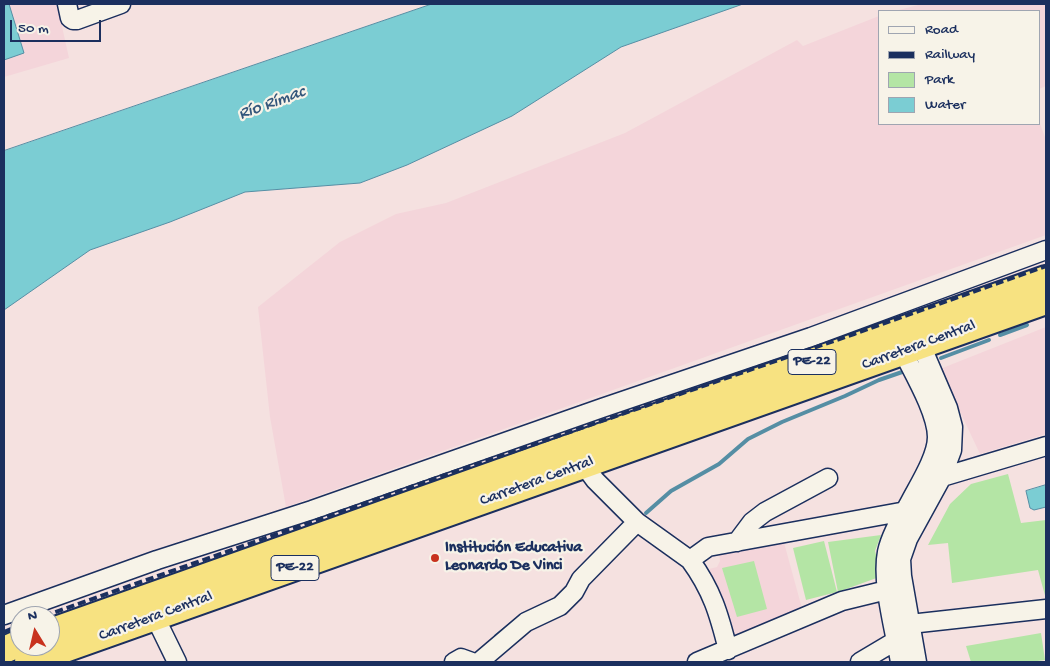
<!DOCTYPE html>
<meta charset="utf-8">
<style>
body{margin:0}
#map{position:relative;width:1050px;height:666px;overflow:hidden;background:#f5e1e0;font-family:"Gochi Hand",sans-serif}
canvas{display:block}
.frame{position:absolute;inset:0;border:5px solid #1b2f5e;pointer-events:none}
.legend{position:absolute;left:878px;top:10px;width:162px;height:115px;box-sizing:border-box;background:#f7f3e8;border:1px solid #9fa5b1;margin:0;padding:6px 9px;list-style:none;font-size:15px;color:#1b2f5e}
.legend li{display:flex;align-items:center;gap:10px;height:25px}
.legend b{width:25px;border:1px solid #9fa5b1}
.north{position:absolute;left:10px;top:606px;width:50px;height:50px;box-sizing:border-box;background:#f7f3e8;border:1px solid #9fa5b1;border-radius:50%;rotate:351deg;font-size:14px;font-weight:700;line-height:20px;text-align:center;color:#1b2f5e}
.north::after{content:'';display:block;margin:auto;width:18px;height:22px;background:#c8321e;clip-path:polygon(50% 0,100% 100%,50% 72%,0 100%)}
.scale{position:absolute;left:10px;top:20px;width:91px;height:22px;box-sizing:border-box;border:2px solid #1b2f5e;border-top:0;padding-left:6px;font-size:15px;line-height:18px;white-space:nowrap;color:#1b2f5e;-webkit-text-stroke:4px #f7f3e8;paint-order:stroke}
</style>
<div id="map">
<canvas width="1050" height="666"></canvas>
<div class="frame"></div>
<ul class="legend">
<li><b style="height:6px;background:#f7f3e8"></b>Road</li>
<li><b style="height:6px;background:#1b2f5e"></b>Railway</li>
<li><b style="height:14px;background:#b4e5a5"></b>Park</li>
<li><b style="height:14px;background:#7bcdd3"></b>Water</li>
</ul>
<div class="north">N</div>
<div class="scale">50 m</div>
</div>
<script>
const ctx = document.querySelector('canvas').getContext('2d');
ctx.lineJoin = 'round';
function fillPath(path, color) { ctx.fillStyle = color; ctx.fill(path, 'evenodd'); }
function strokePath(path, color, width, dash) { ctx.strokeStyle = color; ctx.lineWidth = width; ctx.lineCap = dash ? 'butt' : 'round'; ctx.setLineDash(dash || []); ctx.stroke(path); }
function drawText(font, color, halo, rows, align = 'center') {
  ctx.font = font + ' "Gochi Hand",sans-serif'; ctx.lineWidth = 4.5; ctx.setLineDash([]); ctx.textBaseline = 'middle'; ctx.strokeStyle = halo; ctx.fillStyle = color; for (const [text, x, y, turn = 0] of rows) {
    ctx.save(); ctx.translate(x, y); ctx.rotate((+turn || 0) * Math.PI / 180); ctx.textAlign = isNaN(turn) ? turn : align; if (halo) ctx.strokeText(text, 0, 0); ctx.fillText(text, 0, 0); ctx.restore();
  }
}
const built = new Path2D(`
 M 4,4 L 57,4 L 69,58 L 4,77 Z
 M 922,4 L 1046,4 L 1046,86 L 1039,89 L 1039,11 L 895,11 Z
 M 879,16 L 879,124 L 1039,124 L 1039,121 L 1046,140 L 1046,235 L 286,507 L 270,417 L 258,307 L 340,242 L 396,214 L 446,203 L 625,133 L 797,40 L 803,46 Z
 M 1046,327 L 1046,434 L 980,454 L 940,369 Z
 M 783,539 L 803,612 L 736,639 L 709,569 L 717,567 L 720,561 L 719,552 Z`);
const green = new Path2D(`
 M 1008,474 L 1021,523 L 1046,520 L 1046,599 L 1038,570 L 952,583 L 948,543 L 928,545 L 950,504 L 971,484 Z
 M 881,535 L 875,551 L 882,576 L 838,592 L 828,542 Z
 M 824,541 L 837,592 L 806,600 L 793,548 Z
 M 754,561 L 767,609 L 737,617 L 722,568 Z
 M 1041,633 L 1045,660 L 1030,662 L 971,662 L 966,646 Z`);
const water = new Path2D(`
 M 9,4 L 24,53 L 4,60 L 4,6 Z
 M 432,4 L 743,4 L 621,47 L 512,116 L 407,165 L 360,183 L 245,192 L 170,222 L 90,250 L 4,310 L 4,151 Z
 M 1046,485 L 1046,507 L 1034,510 L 1030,508 L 1026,491 Z`);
const stream = new Path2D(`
 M 1000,335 L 1027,325
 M 941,358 L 989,340
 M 646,513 L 671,491 L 719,464 L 748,439 L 782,422 L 845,396 L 879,380 L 905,371
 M 496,636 L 516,620`);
const minor = new Path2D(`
 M 67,4 L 70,18 L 73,20 L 77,20 L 121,4
 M 581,455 L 584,465 L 595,480 L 637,522 L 690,560 L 708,547 L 906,511
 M 942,477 L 1046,446
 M 737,542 L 752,522 L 765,512 L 828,478
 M 690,560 C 712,590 719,614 728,650
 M 4,615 L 157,560 L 312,510 L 602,408 L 811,337 L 1046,250
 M 155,617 L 177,662
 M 910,624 L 1046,609
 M 454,662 L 461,658 L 472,662
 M 479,662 L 526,622 L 560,606 L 574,592 L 581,579 L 637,522
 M 697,662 L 842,601 L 887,590
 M 860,662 L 897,640
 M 900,662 C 895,631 881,583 887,552 C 891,534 902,517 911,500 C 920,483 937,456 937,437 C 937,413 914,374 903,352
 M 917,662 L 902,576 L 901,559 L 908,539 L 942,477 L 952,450 L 953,427 L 948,408 L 921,345`);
const highway = new Path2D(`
 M 50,632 L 1046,279
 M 4,650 L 20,643
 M 28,662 L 1046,301`);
const rail = new Path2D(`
 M 44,616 L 445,475 L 854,334 L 1046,266
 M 4,632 L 20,625`);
const markers = [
 [435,558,5,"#c8321e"]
];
const shields = [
 [812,362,48],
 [295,568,48]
];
const shieldNames = [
 ["PE-22",812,362],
 ["PE-22",295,568]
];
const streetNames = [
 ["Carretera Central",919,346,-20],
 ["Carretera Central",537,482,-20],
 ["Carretera Central",156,617,-20]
];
const poiNames = [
 ["Institución Educativa",445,549],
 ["Leonardo De Vinci",445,567]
];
const waterNames = [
 ["Río Rímac",272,104,-20]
];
fillPath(built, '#f4d5da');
fillPath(green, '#b4e5a5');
fillPath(water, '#7bcdd3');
strokePath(water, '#558ea4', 1);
strokePath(stream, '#558ea4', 4);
strokePath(minor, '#1b2f5e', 21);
strokePath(highway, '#1b2f5e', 30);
strokePath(minor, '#f7f3e8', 18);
strokePath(highway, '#f7e281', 26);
strokePath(rail, '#1b2f5e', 4, [8, 4]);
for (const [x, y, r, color] of markers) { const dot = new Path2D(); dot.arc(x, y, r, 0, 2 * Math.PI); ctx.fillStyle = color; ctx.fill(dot); strokePath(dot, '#f7f3e8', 2); }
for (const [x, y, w] of shields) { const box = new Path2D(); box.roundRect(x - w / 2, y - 12.5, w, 25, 4); ctx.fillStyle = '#f7f3e8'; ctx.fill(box); strokePath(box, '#1b2f5e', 1); }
drawText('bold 15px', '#1b2f5e', null, shieldNames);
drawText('16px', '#1b2f5e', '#f7f3e8', streetNames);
drawText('bold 16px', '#1b2f5e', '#f7f3e8', poiNames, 'left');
drawText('italic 18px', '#33567b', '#f7f3e8', waterNames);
</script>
